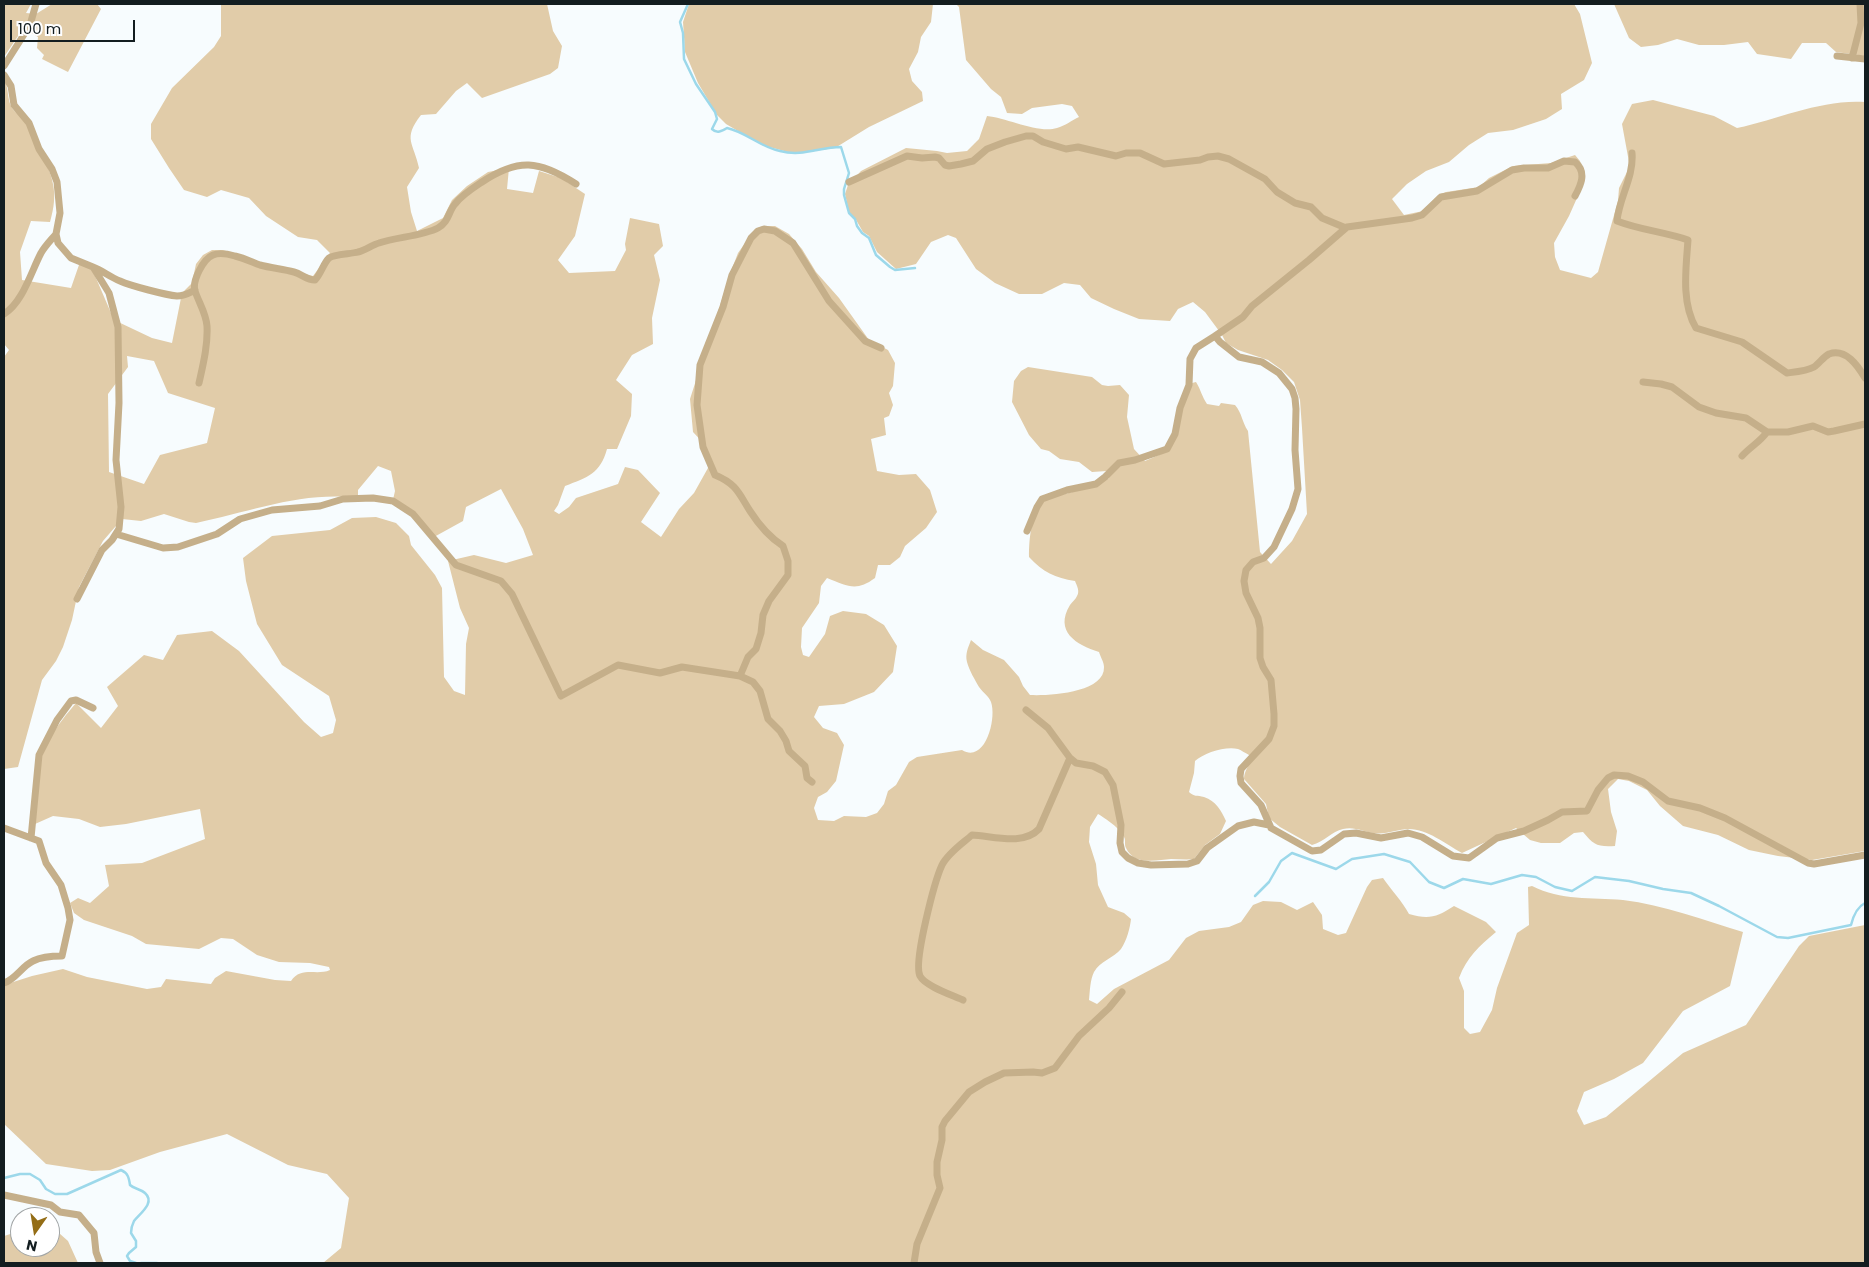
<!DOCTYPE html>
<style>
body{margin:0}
#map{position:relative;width:1869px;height:1267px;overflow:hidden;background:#f7fcfe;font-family:Poppins,sans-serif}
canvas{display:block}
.frame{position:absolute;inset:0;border:5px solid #131d20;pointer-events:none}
.north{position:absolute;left:10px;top:1207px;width:50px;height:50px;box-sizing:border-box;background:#fff;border:1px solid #a1a5a6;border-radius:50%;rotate:193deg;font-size:14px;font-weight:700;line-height:20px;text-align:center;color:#131d20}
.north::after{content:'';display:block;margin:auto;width:18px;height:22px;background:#946d16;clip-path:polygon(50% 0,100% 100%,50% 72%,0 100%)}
.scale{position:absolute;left:10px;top:20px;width:125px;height:22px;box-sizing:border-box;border:2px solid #131d20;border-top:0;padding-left:6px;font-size:15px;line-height:18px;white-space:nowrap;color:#131d20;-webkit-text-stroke:4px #fff;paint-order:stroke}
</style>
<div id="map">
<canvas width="1869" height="1267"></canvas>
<div class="frame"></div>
<div class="north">N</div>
<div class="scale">100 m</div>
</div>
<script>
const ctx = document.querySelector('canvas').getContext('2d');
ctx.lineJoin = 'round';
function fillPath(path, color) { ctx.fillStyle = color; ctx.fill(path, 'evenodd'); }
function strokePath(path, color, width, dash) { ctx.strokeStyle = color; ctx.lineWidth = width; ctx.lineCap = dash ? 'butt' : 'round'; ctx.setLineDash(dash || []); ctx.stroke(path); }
const green = new Path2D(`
 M 4,4 L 31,4 L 26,13 L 36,14 L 52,4 L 97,4 L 101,9 L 68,72 L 42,59 L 44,55 L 37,48 L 38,37 L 33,34 L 20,33 L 4,57 Z
 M 221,4 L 547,4 L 553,31 L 562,46 L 558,68 L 550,74 L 482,98 L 467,83 L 456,91 L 436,114 L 421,115 C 402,139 414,143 419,168 L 407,187 L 411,212 L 417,231 L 443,218 L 452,200 L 467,186 L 488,172 L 509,168 L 507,189 L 533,193 L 539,171 L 561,178 L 585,194 L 575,236 L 558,260 L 569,273 L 615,271 L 626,250 L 625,244 L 630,218 L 659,224 L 663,246 L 654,255 L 660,280 L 652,318 L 653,344 L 632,355 L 616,380 L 632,394 L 631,416 L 617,449 L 607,449 C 600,474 588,477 565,486 L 558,505 L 554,511 L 559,514 L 569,507 L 576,498 L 618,484 L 625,467 L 638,470 L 660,493 L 641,522 L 661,537 L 679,509 L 694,493 L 708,468 L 706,446 L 693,432 L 690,399 L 731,271 L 738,253 L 755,229 L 763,226 L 775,226 L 789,234 L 802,249 L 816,272 L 839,298 L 869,340 L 888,350 L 895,363 L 893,386 L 889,393 L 893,405 L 889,416 L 884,418 L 886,435 L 871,439 L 877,471 L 899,475 L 916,474 L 930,490 L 937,512 L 926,528 L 905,546 L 900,557 L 890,565 L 878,565 L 875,578 C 856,592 848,586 827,578 L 821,586 L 819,603 L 802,628 L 801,647 L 803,655 L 809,657 L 825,634 L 830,616 L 843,611 L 866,614 L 884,625 L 897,646 L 893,672 L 874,692 L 844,704 L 819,706 L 814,717 L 823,728 L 837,733 L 844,745 L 836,781 L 827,792 L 818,797 L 814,808 L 818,820 L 834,821 L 844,816 L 866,817 L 877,813 L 884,804 L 888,791 L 896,785 L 909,762 L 917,757 L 962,750 C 985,764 997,719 991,702 C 989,696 983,693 979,687 C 975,680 969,670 967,662 C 965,654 968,648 971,640 L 983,650 L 1004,660 L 1019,677 L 1023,686 L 1030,695 C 1048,696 1105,693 1104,667 C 1104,662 1100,656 1099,652 C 1076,645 1054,631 1070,605 C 1072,602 1076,599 1077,596 C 1080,591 1077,586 1075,581 C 1055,578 1043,572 1029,557 C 1029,539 1031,511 1046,499 L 1095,486 L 1109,478 L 1107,471 L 1092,472 L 1079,462 L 1060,459 L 1049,451 L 1041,449 L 1029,435 L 1012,402 L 1014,381 L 1021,371 L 1028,367 L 1092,377 L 1102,385 L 1108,386 L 1120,385 L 1129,395 L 1127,417 L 1134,449 L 1145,461 L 1168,451 L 1192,383 L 1196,382 C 1201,390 1202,397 1207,404 L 1219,406 L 1221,403 L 1235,405 C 1242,413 1242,422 1248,431 L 1260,552 L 1271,564 L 1292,541 L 1307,514 L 1302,428 L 1300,400 L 1294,382 L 1282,370 L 1268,360 L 1238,350 L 1226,343 L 1222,335 L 1205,312 L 1193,302 L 1178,309 L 1170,321 L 1139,319 L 1114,309 L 1091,298 L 1080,285 L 1064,283 L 1042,294 L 1019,294 L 995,283 L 976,269 L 956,238 L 948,235 L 931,242 L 916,264 L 896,269 L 877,252 L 869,236 L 863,232 L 855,218 L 849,212 L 845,194 L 848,185 L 861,171 L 906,148 L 937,151 L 947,153 L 967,151 L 979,139 L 987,116 C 1007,118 1039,134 1057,128 C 1065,126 1072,120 1079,117 L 1072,106 L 1062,104 L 1032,108 L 1022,114 L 1007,113 L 1001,97 L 991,89 L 966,60 L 959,7 L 956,4 L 1574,4 L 1580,14 L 1592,63 L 1584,80 L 1561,94 L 1562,109 L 1546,119 L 1513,130 L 1488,133 L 1469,145 L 1449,162 L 1426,171 L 1407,184 L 1392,199 L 1404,215 L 1423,211 L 1438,195 L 1446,192 L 1479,187 L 1489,178 L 1513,166 L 1551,163 L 1575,155 L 1580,161 L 1585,180 L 1569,216 L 1554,243 L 1555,257 L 1560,270 L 1591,278 L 1598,272 L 1618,201 L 1619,188 L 1628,170 L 1629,162 L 1622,124 L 1632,104 L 1653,100 L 1714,116 L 1737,128 C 1779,119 1822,99 1865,102 L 1865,851 L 1812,860 L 1778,856 L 1749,850 L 1718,835 L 1683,826 L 1660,806 L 1647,790 L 1629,781 L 1618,779 L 1608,789 L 1611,812 L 1617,831 L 1615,846 C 1597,847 1594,845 1583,832 L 1574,833 L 1560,843 L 1541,843 L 1530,840 L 1516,828 L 1462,853 C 1446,844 1427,829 1409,829 C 1397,829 1386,835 1374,833 C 1364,832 1354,826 1343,829 C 1332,831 1324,842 1312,845 L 1280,827 L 1269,818 L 1266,804 L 1244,779 C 1245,767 1250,769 1249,755 C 1245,753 1241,750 1238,749 C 1225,746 1204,753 1195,761 L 1194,773 L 1189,792 C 1194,797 1197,795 1204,797 C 1216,801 1221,810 1226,821 L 1220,834 L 1205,845 L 1194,859 C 1187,860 1179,859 1171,859 C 1157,860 1134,866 1126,848 C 1124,845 1126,840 1124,837 C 1121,829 1105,818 1098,814 L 1090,827 L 1089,842 L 1096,864 L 1098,885 L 1108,907 L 1124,913 L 1131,919 C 1130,928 1127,940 1121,949 C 1114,958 1100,961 1094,972 C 1090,980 1090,991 1089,1000 L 1097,1004 L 1114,989 L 1169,960 L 1186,938 L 1199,931 L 1229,927 L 1241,922 L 1253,905 L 1263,901 L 1281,902 L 1297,910 L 1313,902 L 1322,915 L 1323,929 L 1338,935 L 1346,933 L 1367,887 L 1372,880 L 1383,878 C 1392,891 1402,901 1409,914 C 1429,920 1437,917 1454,906 L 1486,922 L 1496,932 C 1479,946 1467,957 1459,978 L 1464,991 L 1464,1028 L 1470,1034 L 1480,1032 L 1492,1010 L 1497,988 L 1517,933 L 1529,925 L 1528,887 L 1532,886 C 1561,901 1591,897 1623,900 C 1664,905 1704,920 1743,932 L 1730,986 L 1683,1011 L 1643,1063 L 1614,1079 L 1584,1092 L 1577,1111 L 1584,1125 L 1606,1117 L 1683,1053 L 1746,1025 L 1799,946 L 1809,936 L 1865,925 L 1865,1263 L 323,1263 L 341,1248 L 349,1198 L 327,1174 L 288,1165 L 227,1134 L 160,1152 L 110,1170 L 92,1171 L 46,1164 L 4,1124 L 4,985 L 32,976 L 63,969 L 87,977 L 147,989 L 161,987 L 166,979 L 211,984 L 215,978 L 226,971 L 275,980 L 291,981 C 301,966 317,976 330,970 L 329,967 L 310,963 L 279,962 L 257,955 L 233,939 L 221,938 L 199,949 L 146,944 L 132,936 L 84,920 L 74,913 L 70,903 L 78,898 L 90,903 L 109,886 L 105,865 L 142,863 L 205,839 L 200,809 L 126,824 L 100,827 L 79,819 L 53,816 L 35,824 C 36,808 35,790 37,774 C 42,745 58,724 76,703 L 101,728 L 118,706 L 107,687 L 144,655 L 163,660 L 177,635 L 212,631 L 239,651 L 304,722 L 321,737 L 333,733 L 336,720 L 329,696 L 282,665 L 257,624 L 246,581 L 243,558 L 272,536 L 330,530 L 352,518 L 376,517 L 396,523 L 409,536 L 411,545 L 435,575 L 442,588 L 444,677 L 454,691 L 465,695 L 466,644 L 469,628 L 460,608 L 448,561 L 474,555 L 506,563 L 533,555 L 523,529 L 501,489 L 466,507 L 463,521 L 434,537 L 408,510 L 392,504 L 395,491 L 391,471 L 378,466 L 358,490 L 358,498 C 302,491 250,512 196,523 L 189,522 L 164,514 L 141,521 L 122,519 L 103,541 L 79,587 L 72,620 L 63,647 L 56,661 L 42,680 L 18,767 L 4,769 L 4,357 L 9,350 L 4,344 L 4,79 C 9,88 7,100 12,108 C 15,113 22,116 25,122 C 31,130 35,140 39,149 C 53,176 59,192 50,222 L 31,221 L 20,252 L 22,280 L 71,288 L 80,262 L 89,265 L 96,278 L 114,320 L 152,338 L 172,343 L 182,293 L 192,283 L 196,264 L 203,255 L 212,250 L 223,250 L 239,255 L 249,261 L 313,276 L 330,253 L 317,240 L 298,237 L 266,216 L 249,198 L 221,190 L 207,197 L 184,190 L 169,168 L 151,139 L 151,124 L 172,88 L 214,47 L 221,36 ZM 127,356 L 154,361 L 168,393 L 215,408 L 207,443 L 160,455 L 144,484 L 109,472 L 108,394 L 128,367 Z
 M 689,4 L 933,4 L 931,22 L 921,37 L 918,52 L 909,69 L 912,81 L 922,92 L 923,101 L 869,127 L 835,148 L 807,152 L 788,152 L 762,145 L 726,124 L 717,115 L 698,83 L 685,52 L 683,22 Z
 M 1614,4 L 1865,4 L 1865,56 L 1836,52 L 1826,43 L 1802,43 L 1791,59 L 1757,54 L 1748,42 L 1724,45 L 1699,45 L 1677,39 L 1658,45 L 1641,47 L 1629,38 Z
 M 20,1231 L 20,1247 L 50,1247 L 50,1234 L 59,1233 L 68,1241 L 78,1263 L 4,1263 L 4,1236 Z`);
const stream = new Path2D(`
 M 688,4 L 680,22 L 683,33 L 684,59 L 696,84 L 715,112 L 717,119 L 712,129 C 717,134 722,131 727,128 C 746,132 760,147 780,151 C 803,157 819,147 841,147 L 849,173 L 844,189 L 844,195 L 849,213 L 855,219 L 857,226 L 862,233 L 869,238 L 876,255 L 890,267 L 895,270 L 915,268
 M 1255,896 L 1269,882 L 1281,861 L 1292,853 L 1336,869 L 1352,859 L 1384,854 L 1410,862 L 1429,882 L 1444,888 L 1463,879 L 1491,884 L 1522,875 L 1536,877 L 1555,887 L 1572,891 L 1595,877 L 1629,881 L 1663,889 L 1691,893 L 1719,906 L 1777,937 L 1788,938 L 1851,925 C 1853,917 1857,907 1865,903
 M 4,1178 L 20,1174 L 30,1174 L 40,1180 L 46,1189 L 55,1194 L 67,1194 L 121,1170 C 128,1173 129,1178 130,1185 C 134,1189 141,1189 145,1193 C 156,1203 139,1214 134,1221 C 132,1225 131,1228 131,1233 L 136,1241 L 136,1247 L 129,1253 L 127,1256 L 130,1261 L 136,1263
 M 141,1263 L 157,1263`);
const street = new Path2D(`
 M 1837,56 L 1865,59
 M 1852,58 L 1861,23 L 1860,4
 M 4,66 L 30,25 L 36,4
 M 4,75 L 11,86 L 14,105 L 29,123 L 39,149 L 52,169 L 57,182 L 60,213 L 56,234 L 58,243 L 71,258 L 93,267 L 109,293 L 118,327 L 119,403 L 116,460 L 121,507 L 119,529 L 112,540 L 102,550 L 77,599
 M 1632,153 C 1634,177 1619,198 1617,221 C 1640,230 1665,232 1688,240 C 1686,268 1681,303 1696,328 L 1742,342 L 1787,373 C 1795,372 1807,371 1814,367 C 1819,364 1823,357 1829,354 C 1846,348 1858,366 1865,378
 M 849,182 L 907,156 L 922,158 L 935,157 L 939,158 L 945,165 L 949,166 L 961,164 L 973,161 L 987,149 L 1005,142 L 1026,136 L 1033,136 L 1043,142 L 1066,149 L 1078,147 L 1116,156 L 1126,153 L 1140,153 L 1164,164 L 1200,160 L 1208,157 L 1218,156 L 1229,159 L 1265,179 L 1277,192 L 1295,203 L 1311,207 L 1322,218 L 1346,228
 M 1575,196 C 1581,185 1587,172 1575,162 L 1564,161 L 1548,168 L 1524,168 L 1512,170 L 1477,191 L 1441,197 L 1422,215 L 1412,218 L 1347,227 L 1309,260 L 1252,306 L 1243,317 L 1215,336 L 1220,342 L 1239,357 L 1262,362 L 1279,373 L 1292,389 L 1295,398 L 1296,409 L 1295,450 L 1298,489 L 1292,509 L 1274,547 L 1264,558 L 1253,562 L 1246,570 L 1244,581 L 1246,593 L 1258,618 L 1260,628 L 1260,658 L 1263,667 L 1271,680 L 1274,714 L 1274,726 L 1269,739 L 1241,769 L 1240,776 L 1241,783 L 1261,805 L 1271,828 L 1312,851 L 1321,850 L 1344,834 L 1356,833 L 1381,838 L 1408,833 L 1422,837 L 1453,856 L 1469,858 L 1497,838 L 1524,831 L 1548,820 L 1562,812 L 1587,811 L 1598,790 L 1608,778 L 1614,775 L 1628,776 L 1643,782 L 1668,801 L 1700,808 L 1725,818 L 1808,863 L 1814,864 L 1865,855
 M 93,267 C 103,271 110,277 120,281 C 131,286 166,295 177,296 C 184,296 189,293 195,290
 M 4,314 C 23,302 31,272 41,253 C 45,246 51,240 56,234
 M 1643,382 L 1661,384 L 1672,387 L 1699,407 L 1716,413 L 1746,418 L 1767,432 L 1788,432 L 1813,426 L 1828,432 L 1834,431 L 1865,424
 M 199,383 C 203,365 208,345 207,326 C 206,313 199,303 195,291 C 192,281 203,259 213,255 C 220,252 228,254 235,256 C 244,258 252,262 260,265 C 271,268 283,269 294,272 C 302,274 306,280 315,280 C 321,274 323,264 329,258 C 334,254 351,254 358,252 C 366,250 372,245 379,243 C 396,237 423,236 438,228 C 449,222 448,212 455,204 C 462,195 473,188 482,182 C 518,158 539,160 576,184
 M 1742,456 C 1750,447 1760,442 1767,432
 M 1027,531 L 1037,507 L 1042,499 L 1067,490 L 1096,484 L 1105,477 L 1119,463 L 1135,460 L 1167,449 L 1175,434 L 1180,408 L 1189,385 L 1190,359 L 1196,348 L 1215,336
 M 116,534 L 163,548 L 178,547 L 217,534 L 240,519 L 272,510 L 320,506 L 343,499 L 373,498 L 393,501 L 413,514 L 456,565 L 501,581 L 512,594 L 561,696 L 618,665 L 660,673 L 682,667 L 740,676 L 753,682 L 760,691 L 768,719 L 780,731 L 786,741 L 789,751 L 805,766 L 807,778 L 812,782
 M 740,676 L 748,657 L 756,649 L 761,633 L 763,615 L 769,601 L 788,575 L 788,561 L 783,546 C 769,537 759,525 750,511 C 739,494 737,484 715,475 L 703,447 L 697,405 L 700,365 L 723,307 L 732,275 L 751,238 L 758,231 L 764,229 L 775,231 L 793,243 L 829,301 L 865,341 L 881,348
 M 1026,710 L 1048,728 L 1070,758 L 1076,763 L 1093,766 L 1105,772 L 1113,785 L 1121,825 L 1120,843 L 1122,852 L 1128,858 L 1138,863 L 1151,865 L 1188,864 L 1197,861 L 1207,848 L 1238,826 L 1254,822 L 1269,825
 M 4,828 L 39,841 L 46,863 L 61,885 L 68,908 L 70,920 L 62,956 C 53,956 41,957 33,961 C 22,966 16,979 4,983
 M 31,838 L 39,755 L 57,720 L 71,701 L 76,700 L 93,708
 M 963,1000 C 952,995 925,986 920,976 C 913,962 935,880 942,865 C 948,853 963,843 972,835 C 993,836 1023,846 1039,829 L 1070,758
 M 4,1195 L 51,1205 L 60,1212 L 79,1215 L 94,1233 L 96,1252 L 100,1263
 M 914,1263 L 917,1244 L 940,1188 L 937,1175 L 937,1162 L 942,1140 L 942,1127 L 945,1121 L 969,1092 L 985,1082 L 1004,1073 L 1033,1072 L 1042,1073 L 1055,1068 L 1079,1036 L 1109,1008 L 1122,992`);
fillPath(green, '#e1cca9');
strokePath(stream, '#9cd8ea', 2.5);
strokePath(street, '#c5af8a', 7);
</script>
